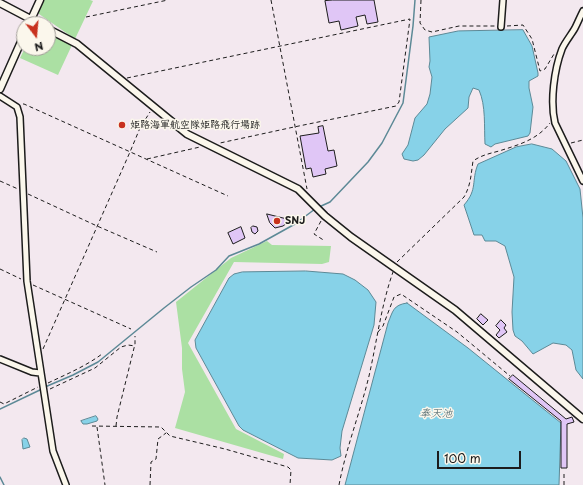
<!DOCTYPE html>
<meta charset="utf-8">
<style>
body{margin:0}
#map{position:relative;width:583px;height:485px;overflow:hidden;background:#f3e8ef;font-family:"Playpen Sans",sans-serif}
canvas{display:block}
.north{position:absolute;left:16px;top:16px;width:40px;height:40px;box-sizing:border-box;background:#fbf7ec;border:1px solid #a29f99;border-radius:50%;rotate:164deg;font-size:11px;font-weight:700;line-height:16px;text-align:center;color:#1c1c1c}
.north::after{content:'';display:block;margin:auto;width:14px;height:18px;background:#c8321e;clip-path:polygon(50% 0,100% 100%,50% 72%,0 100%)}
.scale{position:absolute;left:437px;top:451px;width:84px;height:18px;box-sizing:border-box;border:2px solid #1c1c1c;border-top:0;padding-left:5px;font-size:12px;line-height:14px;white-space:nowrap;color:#1c1c1c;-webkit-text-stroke:3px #fbf7ec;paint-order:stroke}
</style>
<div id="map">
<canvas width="583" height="485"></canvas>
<div class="north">N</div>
<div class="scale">100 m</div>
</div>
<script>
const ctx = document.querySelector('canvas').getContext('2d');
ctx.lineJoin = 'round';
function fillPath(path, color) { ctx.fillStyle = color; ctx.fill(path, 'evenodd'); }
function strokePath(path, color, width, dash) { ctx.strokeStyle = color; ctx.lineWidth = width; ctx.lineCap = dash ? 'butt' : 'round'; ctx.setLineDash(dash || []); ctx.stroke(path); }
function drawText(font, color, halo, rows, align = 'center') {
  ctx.font = font + ' "Playpen Sans","Klee One",sans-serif'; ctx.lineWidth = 3; ctx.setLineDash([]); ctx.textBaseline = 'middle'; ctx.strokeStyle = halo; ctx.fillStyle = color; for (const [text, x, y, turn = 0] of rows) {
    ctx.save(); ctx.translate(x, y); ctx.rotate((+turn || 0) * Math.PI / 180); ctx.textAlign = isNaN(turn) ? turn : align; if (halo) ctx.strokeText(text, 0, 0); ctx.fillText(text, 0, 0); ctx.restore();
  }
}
const green = new Path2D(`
 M 42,0 L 90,0 L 93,1 L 75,39 L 39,14 L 38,9 Z
 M 48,31 L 72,45 L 58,75 L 20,58 L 25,48 L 48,48 Z
 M 267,241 L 272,245 L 331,246 L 329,262 L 322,264 L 234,262 L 188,343 L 236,429 L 284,454 L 283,459 L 175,428 L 185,392 L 182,369 L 182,348 L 176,302 L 231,258 Z`);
const water = new Path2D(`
 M 523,30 L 532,46 L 538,73 L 538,76 L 529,81 L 529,88 L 533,107 L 530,133 L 528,136 L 495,144 L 491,147 L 485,144 C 484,126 486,106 479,90 L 473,88 L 469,97 L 468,108 L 445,129 L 424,155 L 418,160 L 413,161 L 404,159 L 402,154 L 408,145 L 415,118 L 427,104 L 430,94 L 432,77 L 429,67 L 430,61 L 429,37 L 458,31 Z
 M 532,144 L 552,149 L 566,161 L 580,189 L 583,218 L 583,379 L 576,370 L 572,350 L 566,345 L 553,343 L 533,354 L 522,341 L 515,336 L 513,330 L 512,312 L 514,277 L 505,246 L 496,241 L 485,241 L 482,235 L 474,235 L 464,205 C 478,189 471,181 478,164 L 516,147 Z
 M 306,271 L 343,274 L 355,280 L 368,290 L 376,302 L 374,325 L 342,431 L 340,448 L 341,456 L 332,460 L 298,458 L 243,430 L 239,426 L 196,348 L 195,340 L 229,278 L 234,274 L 242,272 Z
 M 407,303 L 468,348 L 561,423 L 559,485 L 345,485 L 388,323 C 393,311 393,305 407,303 Z
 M 96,416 L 98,419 L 97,421 L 87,424 L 83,424 L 81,421 Z
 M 24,438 L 27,439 L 30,447 L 23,449 L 22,440 Z`);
const stream = new Path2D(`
 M 319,207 L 330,202 L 368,162 L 382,143 L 403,103 L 413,26 L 415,0
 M 45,387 L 73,375 L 98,362 L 164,308 L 191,287 L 216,270 L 229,256 L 259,244 L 295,224 L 315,209
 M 0,409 L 42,389
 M 0,477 L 4,485`);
const building = new Path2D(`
 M 333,0 L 374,0 L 378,22 L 367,24 L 365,15 L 356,17 L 358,26 L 341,30 L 339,21 L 329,23 L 325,1 Z
 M 323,126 L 328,151 L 334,150 L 337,166 L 325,169 L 326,174 L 313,177 L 311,168 L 306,169 L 300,136 L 319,133 L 318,127 Z
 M 267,214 L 291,220 L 283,226 L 275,228 L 270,223 Z
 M 253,226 L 257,227 L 258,231 L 255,234 L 252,232 L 251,228 Z
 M 241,227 L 245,238 L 233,244 L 228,233 Z
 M 481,314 L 488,320 L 483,325 L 477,319 Z
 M 501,320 L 506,325 L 504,328 L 507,332 L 499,338 L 496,335 L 500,330 L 496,326 Z
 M 513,375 L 566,419 L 572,417 L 574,422 L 567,424 L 567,468 L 561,468 L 561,421 L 509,379 Z`);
const path = new Path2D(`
 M 271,0 L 307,189
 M 421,0 L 420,23 L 425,30 L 432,32 L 459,26 L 495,26
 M 86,17 L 168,0
 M 507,26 L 523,25 L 532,39 L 540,71 L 545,69 L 554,54
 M 127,78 L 410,19 L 399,102 L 396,106 L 294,127 L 220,143
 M 23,104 L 24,104 L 228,196
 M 571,143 L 583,140
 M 147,159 L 200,147
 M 0,181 L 18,189
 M 28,194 L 97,226 L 157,252
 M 321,221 L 314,234 L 325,241
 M 397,262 L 464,197 C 471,185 471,174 473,161 C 482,155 488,154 499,151 C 518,145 537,140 550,123
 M 0,269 L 21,279
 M 33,285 L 131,329
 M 378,332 L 383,326 L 394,297 L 401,294 L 457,332 L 510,376
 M 43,349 L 130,152 L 140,128 L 150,112
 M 48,383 C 67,374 86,366 102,354
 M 50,389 L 95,368 L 121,347 L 128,345 L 135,346
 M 0,402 L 4,404 L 38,387
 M 92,426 L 161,427 L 170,436 L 225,449 L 288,467 L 291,470 L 290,485
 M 116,426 L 117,417 L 135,344 L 135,336
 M 97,427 L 105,485
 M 150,485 L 151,462 L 156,459 L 158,439 L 166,433
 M 339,485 C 346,448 360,413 369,376 C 377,341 381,306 393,272
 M 564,485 L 564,471`);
const minor = new Path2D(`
 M 583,11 C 580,17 578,22 575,28 C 571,35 565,42 562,49 C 554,70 550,102 555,123 L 583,181
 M 501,27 L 503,0
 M 0,96 L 17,107 L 20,117 L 27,281 L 53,451 L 66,485
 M 0,359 L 32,372 L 40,373`);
const tertiary = new Path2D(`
 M 0,3 L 40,24
 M 29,24 L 40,0
 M 48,29 L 77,44 L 187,134 L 298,189 L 325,216 L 351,237 L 455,310 L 583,419
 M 0,89 L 24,35`);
const markers = [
 [122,125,4,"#c8321e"],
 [277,221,4,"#c8321e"]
];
const poiNames = [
 ["姫路海軍航空隊姫路飛行場跡",130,125],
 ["SNJ",285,221]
];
const waterNames = [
 ["奉天池",436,414]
];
fillPath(green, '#abe0a3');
fillPath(water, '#87d2e8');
strokePath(water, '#5c8996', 1);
strokePath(stream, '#5c8996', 1.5);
fillPath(building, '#e0c6f6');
strokePath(building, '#1c1c1c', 1);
strokePath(minor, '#1c1c1c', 8);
strokePath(tertiary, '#1c1c1c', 9);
strokePath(path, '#1c1c1c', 1, [4, 3]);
strokePath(minor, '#fbf7ec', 5);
strokePath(tertiary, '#fbf7ec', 6);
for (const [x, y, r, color] of markers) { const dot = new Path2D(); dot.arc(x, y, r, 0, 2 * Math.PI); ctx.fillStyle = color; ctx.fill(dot); strokePath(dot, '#fbf7ec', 1.5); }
drawText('bold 10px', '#1c1c1c', '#fbf7ec', poiNames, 'left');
drawText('italic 11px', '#415c63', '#fbf7ec', waterNames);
</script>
